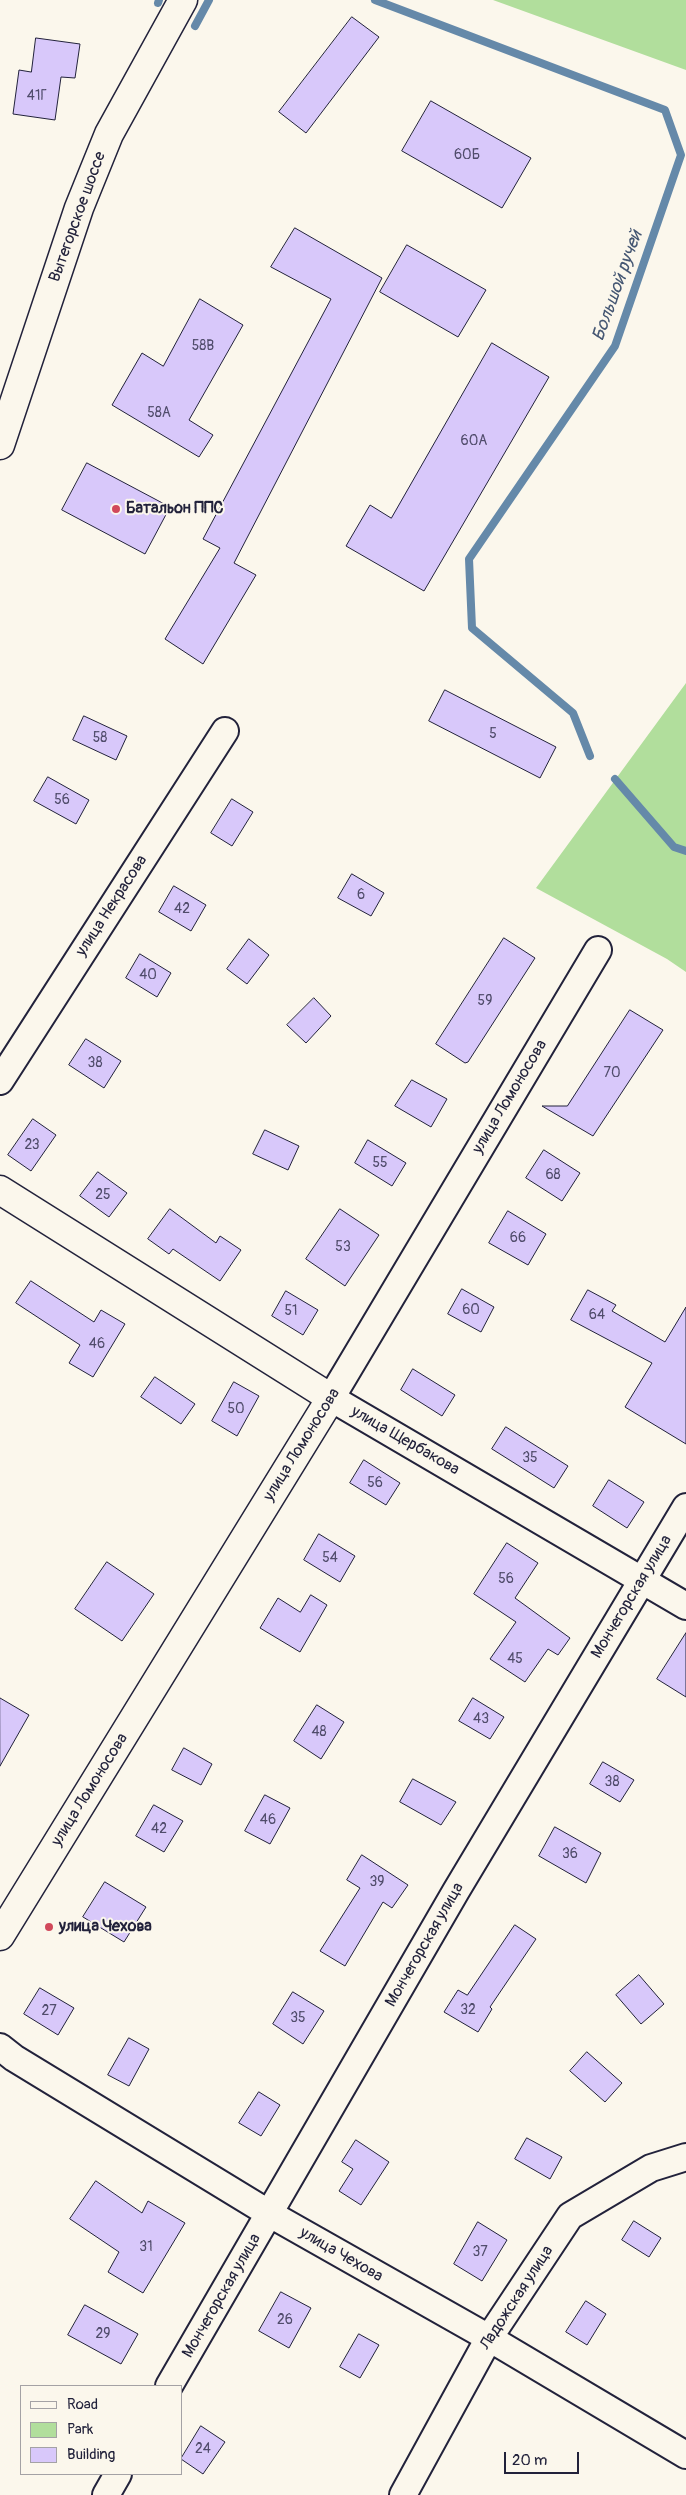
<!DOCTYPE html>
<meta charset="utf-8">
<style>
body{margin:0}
#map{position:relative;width:686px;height:2495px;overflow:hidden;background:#fbf7ec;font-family:Pangolin,sans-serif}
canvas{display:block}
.legend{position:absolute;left:20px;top:2385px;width:162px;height:90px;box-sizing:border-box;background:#fbf7ec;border:1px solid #a4a2a5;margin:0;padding:6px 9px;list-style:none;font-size:15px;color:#22223b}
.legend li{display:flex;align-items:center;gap:10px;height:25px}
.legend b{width:25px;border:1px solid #a4a2a5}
.scale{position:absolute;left:504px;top:2452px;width:75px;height:22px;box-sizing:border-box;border:2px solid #22223b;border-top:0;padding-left:6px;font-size:15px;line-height:18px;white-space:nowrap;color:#22223b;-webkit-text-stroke:4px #fbf7ec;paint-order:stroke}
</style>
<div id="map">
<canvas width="686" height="2495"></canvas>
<ul class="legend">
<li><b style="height:6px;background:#fbf7ec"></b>Road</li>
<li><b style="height:14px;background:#b1de9c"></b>Park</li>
<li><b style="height:14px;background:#d8c8fa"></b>Building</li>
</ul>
<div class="scale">20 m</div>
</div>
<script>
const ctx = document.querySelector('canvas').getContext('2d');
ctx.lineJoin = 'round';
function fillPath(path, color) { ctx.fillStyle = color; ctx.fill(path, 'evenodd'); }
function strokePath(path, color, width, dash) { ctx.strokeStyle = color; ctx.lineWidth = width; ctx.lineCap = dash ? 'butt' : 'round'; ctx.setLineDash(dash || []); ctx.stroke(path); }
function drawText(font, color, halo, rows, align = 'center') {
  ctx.font = font + ' Pangolin,sans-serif'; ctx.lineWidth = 4; ctx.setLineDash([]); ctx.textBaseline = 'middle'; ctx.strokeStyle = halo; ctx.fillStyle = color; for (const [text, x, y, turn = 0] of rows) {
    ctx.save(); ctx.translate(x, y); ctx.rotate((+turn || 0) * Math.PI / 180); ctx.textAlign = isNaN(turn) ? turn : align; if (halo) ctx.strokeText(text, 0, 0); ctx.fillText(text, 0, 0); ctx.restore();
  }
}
const green = new Path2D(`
 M 493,0 L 686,0 L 686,70 Z
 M 686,683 L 686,972 L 667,959 L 536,888 Z`);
const stream = new Path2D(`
 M 375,0 L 665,110 L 681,155 L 615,346 L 469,559 L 472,628 L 573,713 L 590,756
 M 158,3 L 159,0
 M 195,26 L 209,0
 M 615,779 L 674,847 L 686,851`);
const building = new Path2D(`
 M 352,17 L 379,37 L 306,133 L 279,112 Z
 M 36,38 L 80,44 L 75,78 L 61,77 L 55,120 L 13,114 L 19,70 L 31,72 Z
 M 431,101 L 531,158 L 502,208 L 402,151 Z
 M 295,228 L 382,278 L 234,563 L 256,575 L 203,664 L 165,639 L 220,548 L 203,539 L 331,299 L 271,267 Z
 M 407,245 L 486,290 L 458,337 L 380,292 Z
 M 200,299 L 243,325 L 189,420 L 213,435 L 199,457 L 112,405 L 142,353 L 163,366 Z
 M 492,343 L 549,377 L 424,591 L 346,546 L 370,505 L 391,518 Z
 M 87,463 L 170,507 L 145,554 L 62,510 Z
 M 445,690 L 556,747 L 540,778 L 429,721 Z
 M 84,716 L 127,736 L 116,760 L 73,740 Z
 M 48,777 L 89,800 L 76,824 L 34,801 Z
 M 232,799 L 253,812 L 232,846 L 211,833 Z
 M 352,874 L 384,893 L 371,916 L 338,898 Z
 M 174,886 L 206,905 L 191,931 L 159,912 Z
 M 504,938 L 535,958 L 468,1062 L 465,1063 L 436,1044 Z
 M 249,939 L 269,955 L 247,984 L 227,969 Z
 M 140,954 L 171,973 L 157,997 L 126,978 Z
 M 314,998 L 331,1016 L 306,1043 L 287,1025 Z
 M 630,1010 L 663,1030 L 593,1136 L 542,1106 L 567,1106 Z
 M 86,1039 L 121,1061 L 104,1088 L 69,1065 Z
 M 412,1080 L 447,1099 L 431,1127 L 395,1106 Z
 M 33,1119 L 56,1135 L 31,1171 L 8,1155 Z
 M 265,1130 L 299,1146 L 288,1170 L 253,1154 Z
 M 368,1140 L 406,1163 L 392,1186 L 355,1163 Z
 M 544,1150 L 580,1173 L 562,1201 L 526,1178 Z
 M 98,1172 L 127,1193 L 109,1217 L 80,1196 Z
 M 170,1209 L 216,1243 L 220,1236 L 241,1250 L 220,1281 L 173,1249 L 169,1254 L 148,1239 Z
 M 340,1209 L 379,1235 L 345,1286 L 306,1259 Z
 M 508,1211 L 546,1234 L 528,1265 L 489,1243 Z
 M 31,1281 L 94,1322 L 101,1310 L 125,1324 L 93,1377 L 69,1363 L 80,1345 L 16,1303 Z
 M 462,1289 L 494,1307 L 481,1332 L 448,1314 Z
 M 588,1290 L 616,1305 L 612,1311 L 665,1342 L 686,1307 L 686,1444 L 625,1407 L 652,1363 L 571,1320 Z
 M 286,1291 L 318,1310 L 303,1335 L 272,1316 Z
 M 413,1369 L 455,1395 L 442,1416 L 401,1390 Z
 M 155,1377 L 195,1404 L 181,1424 L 141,1397 Z
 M 234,1382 L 259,1396 L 237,1436 L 212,1421 Z
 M 506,1427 L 568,1466 L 554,1488 L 492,1449 Z
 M 364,1460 L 400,1483 L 386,1505 L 350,1483 Z
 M 609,1480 L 644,1502 L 627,1528 L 593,1506 Z
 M 319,1534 L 355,1556 L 340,1582 L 304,1560 Z
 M 507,1543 L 538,1563 L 515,1598 L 570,1638 L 558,1655 L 548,1649 L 525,1682 L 490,1659 L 516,1622 L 474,1594 Z
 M 107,1562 L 154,1594 L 122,1641 L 75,1609 Z
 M 311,1595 L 327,1605 L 300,1652 L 260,1628 L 278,1598 L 300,1612 Z
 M 686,1633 L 686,1697 L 657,1679 Z
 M 0,1698 L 29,1715 L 0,1766 Z
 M 473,1698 L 504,1717 L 490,1739 L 459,1721 Z
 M 317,1705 L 344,1722 L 321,1759 L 294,1741 Z
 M 184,1748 L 212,1764 L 201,1785 L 172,1770 Z
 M 603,1762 L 634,1780 L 620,1802 L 590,1784 Z
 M 413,1779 L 456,1802 L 441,1825 L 400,1802 Z
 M 265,1795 L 290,1808 L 270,1844 L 245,1831 Z
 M 154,1805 L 183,1821 L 164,1852 L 136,1836 Z
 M 555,1827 L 601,1853 L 586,1883 L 539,1856 Z
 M 362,1855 L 408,1885 L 392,1908 L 383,1902 L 345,1966 L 320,1951 L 360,1888 L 347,1880 Z
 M 105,1882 L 146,1907 L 124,1942 L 83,1917 Z
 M 515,1925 L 536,1939 L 490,2007 L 492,2009 L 478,2032 L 444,2012 L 458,1990 L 467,1995 Z
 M 639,1975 L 664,2004 L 641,2024 L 616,1995 Z
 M 40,1988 L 74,2008 L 58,2035 L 24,2014 Z
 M 293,1992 L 324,2011 L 303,2044 L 273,2024 Z
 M 129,2038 L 149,2049 L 129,2086 L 108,2075 Z
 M 587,2052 L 622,2083 L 605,2102 L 570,2071 Z
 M 259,2092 L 280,2105 L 261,2136 L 239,2123 Z
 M 527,2138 L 562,2157 L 550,2179 L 515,2159 Z
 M 356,2140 L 389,2162 L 361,2205 L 339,2191 L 353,2169 L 342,2162 Z
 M 96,2181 L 142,2213 L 148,2201 L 185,2223 L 143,2293 L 108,2272 L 119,2252 L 70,2219 Z
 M 634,2221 L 661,2238 L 649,2257 L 622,2240 Z
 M 478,2222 L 507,2240 L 482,2281 L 454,2264 Z
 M 281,2292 L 311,2308 L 289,2348 L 259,2331 Z
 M 586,2301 L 606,2314 L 587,2345 L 566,2332 Z
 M 85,2305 L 138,2334 L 121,2364 L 68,2335 Z
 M 359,2334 L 379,2345 L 360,2378 L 340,2367 Z
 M 201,2426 L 225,2442 L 203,2474 L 181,2459 Z`);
const street = new Path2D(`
 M 598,950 L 331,1398 L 686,1606
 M 0,1081 L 225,731
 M 0,2047 L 14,2058 L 270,2214 L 489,2338 L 686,2455
 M 169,2386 L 456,1891 L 686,1507
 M 106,2495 L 118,2474
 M 403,2495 L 489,2338 L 570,2216 L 651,2168 L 686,2157`);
const secondary = new Path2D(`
 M 0,445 L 79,208 L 109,134 L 183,0
 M 0,1190 L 331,1398 L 0,1936`);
const markers = [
 [116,509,5,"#d1495b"],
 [49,1927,5,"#d1495b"]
];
const numberNames = [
 ["41Г",37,96],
 ["60Б",467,155],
 ["58В",203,346],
 ["58А",159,413],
 ["60А",474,441],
 ["5",493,734],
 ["58",100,738],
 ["56",62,800],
 ["6",361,895],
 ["42",182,909],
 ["40",148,975],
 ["59",485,1001],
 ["38",95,1063],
 ["70",612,1073],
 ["23",32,1145],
 ["55",380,1163],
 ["68",553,1175],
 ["25",103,1195],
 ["66",518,1238],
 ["53",343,1247],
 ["60",471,1310],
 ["51",291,1311],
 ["64",597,1315],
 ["46",97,1344],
 ["50",236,1409],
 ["35",530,1458],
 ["56",375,1483],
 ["54",330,1558],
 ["56",506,1579],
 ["45",515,1659],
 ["43",481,1719],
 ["48",319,1732],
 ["38",612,1782],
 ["46",268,1820],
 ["42",159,1829],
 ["36",570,1854],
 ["39",377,1882],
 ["32",468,2010],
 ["27",49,2011],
 ["35",298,2018],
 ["31",146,2247],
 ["37",480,2252],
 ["26",285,2320],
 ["29",103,2334],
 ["24",203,2449]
];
const streetNames = [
 ["Вытегорское шоссе",78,217,-70],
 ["улица Некрасова",112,906,-57],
 ["улица Ломоносова",510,1097,-59],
 ["улица Щербакова",405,1441,30],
 ["улица Ломоносова",302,1445,-58],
 ["Мончегорская улица",632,1597,-59],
 ["улица Ломоносова",90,1790,-58],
 ["Мончегорская улица",425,1945,-60],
 ["улица Чехова",341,2255,30],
 ["Мончегорская улица",222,2296,-60],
 ["Ладожская улица",517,2298,-57]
];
const poiNames = [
 ["Батальон ППС",126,509],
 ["улица Чехова",59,1927]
];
const waterNames = [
 ["Большой ручей",618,286,-70]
];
fillPath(green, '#b1de9c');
strokePath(stream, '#6589a9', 8);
fillPath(building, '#d8c8fa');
strokePath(building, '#22223b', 1);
strokePath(street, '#22223b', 30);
strokePath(secondary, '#22223b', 31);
strokePath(street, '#fbf7ec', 26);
strokePath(secondary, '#fbf7ec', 28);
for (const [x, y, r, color] of markers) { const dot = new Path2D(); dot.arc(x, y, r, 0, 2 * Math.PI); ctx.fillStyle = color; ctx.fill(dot); strokePath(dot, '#fbf7ec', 2); }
drawText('14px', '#504c6b', null, numberNames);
drawText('16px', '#22223b', '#fbf7ec', streetNames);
drawText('bold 16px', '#22223b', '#fbf7ec', poiNames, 'left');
drawText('italic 18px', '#445672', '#fbf7ec', waterNames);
</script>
